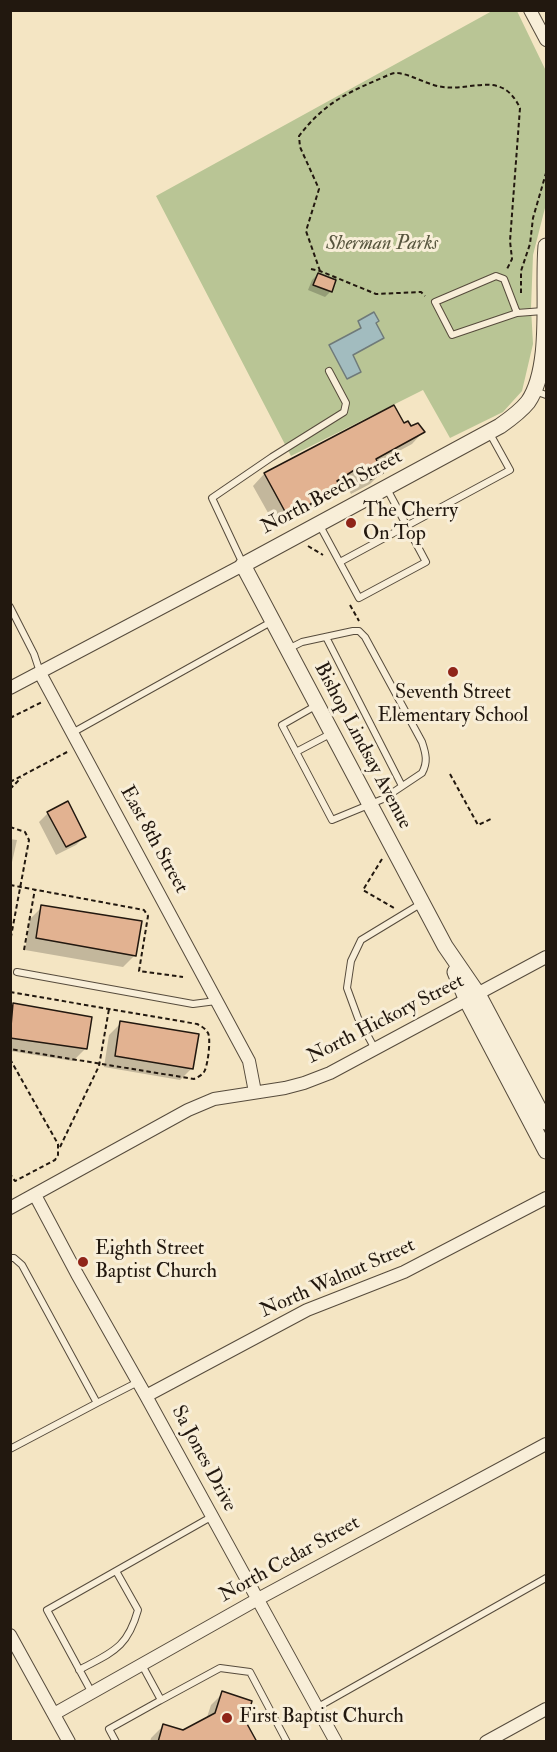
<!DOCTYPE html>
<style>
body{margin:0}
#map{position:relative;width:557px;height:1752px;overflow:hidden;background:#f4e5c3;font-family:"IM FELL Double Pica",serif}
canvas{display:block}
.frame{position:absolute;inset:0;border:12px solid #22180f;pointer-events:none}
</style>
<div id="map">
<canvas width="557" height="1752"></canvas>
<div class="frame"></div>
</div>
<script>
const ctx = document.querySelector('canvas').getContext('2d');
ctx.lineJoin = 'round';
function fillPath(path, color) { ctx.fillStyle = color; ctx.fill(path, 'evenodd'); }
function strokePath(path, color, width, dash) { ctx.strokeStyle = color; ctx.lineWidth = width; ctx.lineCap = dash ? 'butt' : 'round'; ctx.setLineDash(dash || []); ctx.stroke(path); }
function drawText(font, color, halo, rows, align = 'center') {
  ctx.font = font + ' "IM FELL Double Pica",serif'; ctx.lineWidth = 6; ctx.setLineDash([]); ctx.textBaseline = 'middle'; ctx.strokeStyle = halo; ctx.fillStyle = color; for (const [text, x, y, turn = 0] of rows) {
    ctx.save(); ctx.translate(x, y); ctx.rotate((+turn || 0) * Math.PI / 180); ctx.textAlign = isNaN(turn) ? turn : align; if (halo) ctx.strokeText(text, 0, 0); ctx.fillText(text, 0, 0); ctx.restore();
  }
}
const green = new Path2D(`
 M 492,11 L 517,11 L 546,71 L 546,204 L 533,255 L 531,308 L 533,344 L 522,391 L 503,412 L 450,438 L 423,390 L 291,456 L 156,196 Z`);
const water = new Path2D(`
 M 374,312 L 379,321 L 376,323 L 384,338 L 353,355 L 361,372 L 347,379 L 329,345 L 361,328 L 358,321 Z`);
const shadow = new Path2D(`
 M 318,274 L 331,291 L 325,297 L 308,290 L 312,280 Z
 M 393,407 L 403,425 L 423,432 L 412,444 L 377,463 L 382,472 L 370,484 L 351,494 L 344,480 L 337,484 L 338,487 L 326,499 L 276,527 L 253,486 L 264,474 Z
 M 48,813 L 85,836 L 76,845 L 56,855 L 39,822 Z
 M 10,839 L 17,840 L 10,871 Z
 M 42,907 L 135,955 L 123,967 L 25,950 L 30,919 Z
 M 13,1005 L 85,1049 L 73,1061 L 10,1051 L 10,1008 Z
 M 121,1023 L 192,1068 L 180,1080 L 104,1067 L 109,1035 Z
 M 223,1693 L 254,1739 L 259,1742 L 150,1742 L 151,1738 L 163,1726 L 184,1732 L 206,1720 L 211,1705 Z`);
const building = new Path2D(`
 M 318,273 L 336,280 L 332,292 L 313,285 Z
 M 394,405 L 404,423 L 408,421 L 411,426 L 418,423 L 425,432 L 376,459 L 383,473 L 363,483 L 356,469 L 337,481 L 340,487 L 288,517 L 264,473 Z
 M 68,801 L 86,837 L 66,847 L 47,812 Z
 M 41,905 L 142,921 L 136,956 L 36,938 Z
 M 13,1003 L 92,1017 L 87,1049 L 10,1038 Z
 M 120,1021 L 199,1034 L 193,1069 L 115,1056 Z
 M 222,1691 L 252,1701 L 246,1722 L 257,1742 L 158,1742 L 163,1724 L 183,1730 L 215,1713 Z`);
const path = new Path2D(`
 M 311,269 L 320,271 L 376,294 L 421,292 L 425,296
 M 320,271 L 306,231 L 319,189 L 300,147 L 299,136 C 322,106 342,95 377,80 C 383,78 392,72 398,73 C 413,75 427,85 443,87 C 474,91 502,70 520,108 L 510,241 L 512,259 L 507,269
 M 521,293 L 521,271 L 530,244 L 533,218 L 546,173
 M 308,546 L 323,555
 M 350,605 L 359,621
 M 10,718 L 42,702
 M 450,774 L 478,825 L 491,819
 M 10,782 L 69,751
 M 10,789 L 21,778
 M 10,827 L 25,832 L 29,840 L 10,942
 M 382,859 L 363,890 L 394,908
 M 10,885 L 144,910 L 148,916 L 139,971 L 183,977
 M 24,950 L 35,889
 M 10,992 L 197,1024 C 201,1026 205,1028 208,1033 C 211,1039 208,1063 205,1070 C 203,1075 198,1077 194,1079 L 10,1049
 M 10,1059 L 58,1144 L 58,1155 L 55,1160 L 15,1181 L 10,1174
 M 60,1147 L 99,1066 L 109,1009`);
const service = new Path2D(`
 M 517,313 L 504,279 L 496,276 L 435,302 L 452,335 L 517,313 L 543,311
 M 535,391 L 546,395
 M 319,524 L 359,598 L 426,562 L 387,489
 M 340,562 L 510,470 L 489,432
 M 243,564 L 212,498 L 272,457 L 344,412 L 346,403 L 329,371
 M 10,607 L 34,654 L 40,672
 M 326,637 L 402,786
 M 288,649 L 302,642 L 353,631 L 359,631 L 365,637 L 422,742 C 426,754 428,762 422,773 L 383,799 L 332,820 L 282,725 L 317,705
 M 72,733 L 271,622
 M 296,752 L 332,733
 M 17,972 L 193,1004 L 216,1001
 M 375,1049 L 358,1018 L 347,988 L 351,961 L 361,940 L 422,903
 M 10,1258 L 14,1258 L 22,1265 L 97,1403 L 138,1382
 M 10,1449 L 97,1403
 M 79,1670 C 112,1652 127,1649 138,1610 L 116,1571
 M 92,1693 L 47,1610 L 211,1517
 M 161,1700 L 220,1668 L 250,1672 L 287,1742
 M 318,1707 L 546,1578
 M 116,1742 L 109,1729 L 161,1700 L 142,1665`);
const minor = new Path2D(`
 M 530,10 L 546,40
 M 40,673 L 249,1061 L 255,1092
 M 10,688 L 243,565
 M 35,1195 L 77,1274 L 146,1396 L 336,1742
 M 10,1208 L 188,1110 L 214,1099 L 285,1088 L 304,1083 L 330,1073 L 546,957
 M 146,1396 L 307,1310 L 404,1272 L 546,1198
 M 10,1635 L 69,1742
 M 54,1714 L 258,1599 L 546,1444
 M 486,1742 L 546,1709`);
const tertiary = new Path2D(`
 M 546,246 C 542,290 553,366 528,402 C 520,412 510,419 500,426 L 243,565 L 445,946 L 478,994 L 546,1122
 M 455,972 L 467,1001 L 546,1151`);
const markers = [
 [351,523,6,"#8f2418"],
 [453,672,6,"#8f2418"],
 [83,1262,6,"#8f2418"],
 [227,1718,6,"#8f2418"]
];
const parkNames = [
 ["Sherman Parks",382,245]
];
const streetNames = [
 ["North Beech Street",332,493,-28],
 ["Bishop Lindsay Avenue",362,746,62],
 ["East 8th Street",153,840,61],
 ["North Hickory Street",386,1020,-27],
 ["North Walnut Street",338,1279,-24],
 ["Sa Jones Drive",203,1459,62],
 ["North Cedar Street",290,1560,-29]
];
const poiNames = [
 ["The Cherry",363,512],
 ["On Top",363,535],
 ["Seventh Street",453,694,"center"],
 ["Elementary School",453,717,"center"],
 ["Eighth Street",95,1250],
 ["Baptist Church",95,1273],
 ["First Baptist Church",239,1718]
];
fillPath(green, '#b9c595');
fillPath(water, '#a2bcbf');
strokePath(water, '#6f7a79', 1.5);
fillPath(shadow, '#0003');
fillPath(building, '#e2b291');
strokePath(building, '#22180f', 1.5);
strokePath(service, '#564b3c', 8);
strokePath(minor, '#564b3c', 14);
strokePath(tertiary, '#564b3c', 17);
strokePath(path, '#22180f', 2, [4.5, 3]);
strokePath(service, '#f8eed8', 6);
strokePath(minor, '#f8eed8', 12);
strokePath(tertiary, '#f8eed8', 15);
for (const [x, y, r, color] of markers) { const dot = new Path2D(); dot.arc(x, y, r, 0, 2 * Math.PI); ctx.fillStyle = color; ctx.fill(dot); strokePath(dot, '#f8eed8', 2); }
drawText('italic 20px', '#57553e', '#f8eed8', parkNames);
drawText('20px', '#22180f', '#f8eed8', streetNames);
drawText('20px', '#22180f', '#f8eed8', poiNames, 'left');
</script>
